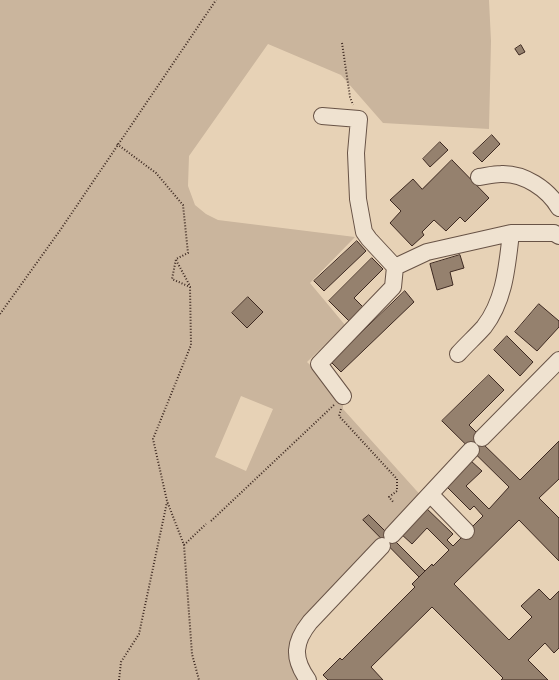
<!DOCTYPE html>
<style>
body{margin:0}
canvas{display:block;background:#e7d2b6}
</style>
<canvas width="559" height="680"></canvas>
<script>
const ctx = document.querySelector('canvas').getContext('2d');
ctx.lineJoin = 'round';
function fillPath(path, color) { ctx.fillStyle = color; ctx.fill(path, 'evenodd'); }
function strokePath(path, color, width, dash) { ctx.strokeStyle = color; ctx.lineWidth = width; ctx.lineCap = dash ? 'butt' : 'round'; ctx.setLineDash(dash || []); ctx.stroke(path); }
const green = new Path2D(`
 M 0,0 L 489,0 L 491,41 L 489,129 L 383,123 L 341,75 L 268,44 L 189,156 L 188,186 L 195,205 L 206,214 L 218,220 L 355,237 L 310,283 L 345,325 L 307,362 L 343,396 L 343,409 L 424,499 L 302,629 L 302,680 L 0,680 ZM 241,396 L 273,409 L 246,471 L 215,457 Z`);
const building = new Path2D(`
 M 521,45 L 525,52 L 519,55 L 515,49 Z
 M 492,135 L 500,144 L 482,162 L 473,153 Z
 M 440,142 L 448,150 L 430,167 L 423,159 Z
 M 452,160 L 489,198 L 465,222 L 460,217 L 446,231 L 434,220 L 422,232 L 424,235 L 412,246 L 390,223 L 401,211 L 390,200 L 413,179 L 422,189 Z
 M 357,241 L 366,251 L 324,291 L 314,281 Z
 M 460,255 L 464,268 L 450,272 L 453,285 L 437,290 L 430,264 Z
 M 372,258 L 383,269 L 354,298 L 363,307 L 349,321 L 329,301 Z
 M 405,291 L 414,302 L 341,372 L 331,362 Z
 M 248,297 L 263,312 L 247,328 L 232,313 Z
 M 539,304 L 559,321 L 559,327 L 537,351 L 515,332 Z
 M 507,336 L 533,362 L 520,376 L 494,350 Z
 M 489,375 L 504,390 L 469,425 L 482,438 L 480,441 L 520,480 L 559,441 L 559,479 L 539,498 L 559,518 L 559,561 L 519,520 L 454,584 L 509,640 L 532,617 L 521,606 L 539,589 L 550,600 L 559,591 L 559,648 L 554,653 L 545,643 L 528,660 L 548,680 L 501,680 L 503,678 L 432,607 L 371,667 L 383,680 L 328,680 L 323,675 L 340,658 L 342,660 L 415,587 L 412,584 L 432,564 L 433,566 L 449,550 L 427,528 L 412,544 L 400,533 L 423,505 L 453,534 L 447,540 L 453,546 L 483,516 L 474,506 L 470,510 L 445,485 L 470,460 L 482,471 L 466,486 L 489,509 L 509,487 L 442,421 Z
 M 369,515 L 425,571 L 419,577 L 363,520 Z`);
const path = new Path2D(`
 M 342,43 L 350,97 L 353,105
 M 117,144 L 156,173 L 183,205 L 188,253 L 176,259 L 172,279 L 190,287 L 191,345 L 153,439 L 167,501 L 184,545 L 192,654 L 199,680
 M 176,260 L 190,286
 M 0,314 L 61,229 L 216,0
 M 341,409 L 339,416 L 397,479 L 397,491 L 389,497 L 394,503
 M 211,521 L 334,405
 M 184,545 L 206,524
 M 119,680 L 121,662 L 139,634 L 167,502`);
const minor = new Path2D(`
 M 322,116 L 359,119 L 356,153 L 358,199 L 364,232 L 369,239 L 395,267 L 427,252 L 511,233 L 554,233 L 559,236
 M 479,177 C 486,176 494,174 501,174 C 524,173 548,189 559,208
 M 458,354 C 466,345 476,336 484,327 C 505,300 507,266 511,233
 M 343,396 L 319,364 L 393,287 L 395,267
 M 482,438 L 559,360
 M 430,494 L 466,531
 M 392,535 L 471,450
 M 308,680 C 292,658 294,642 310,622 L 382,546`);
fillPath(green, '#cab59d');
fillPath(building, '#95816e');
strokePath(building, '#3d2921', 1);
strokePath(minor, '#685346', 18);
strokePath(path, '#3d2921', 2, [1, 2]);
strokePath(minor, '#efe2d0', 16);
</script>
